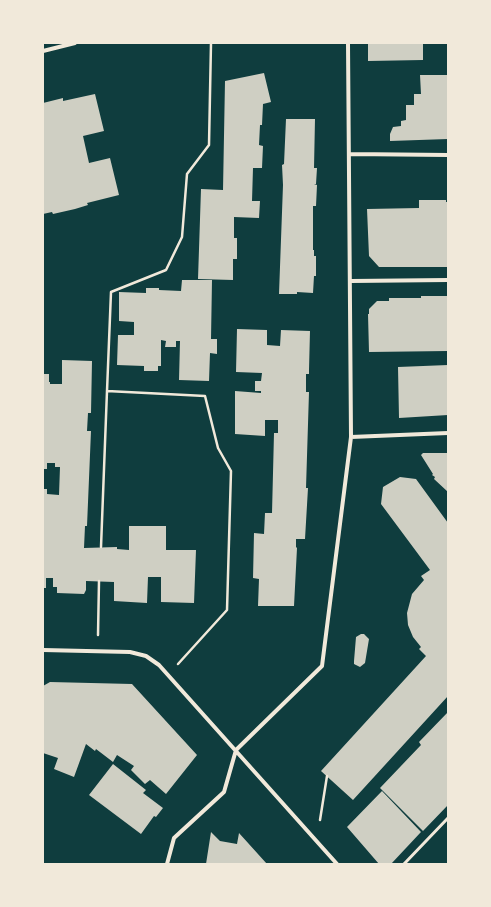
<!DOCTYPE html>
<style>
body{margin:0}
#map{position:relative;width:491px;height:907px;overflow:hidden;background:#0f3d3e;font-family:Jost,sans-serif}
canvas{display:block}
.frame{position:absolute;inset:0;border:44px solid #f1e9da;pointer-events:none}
</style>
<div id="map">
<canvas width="491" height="907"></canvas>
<div class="frame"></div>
</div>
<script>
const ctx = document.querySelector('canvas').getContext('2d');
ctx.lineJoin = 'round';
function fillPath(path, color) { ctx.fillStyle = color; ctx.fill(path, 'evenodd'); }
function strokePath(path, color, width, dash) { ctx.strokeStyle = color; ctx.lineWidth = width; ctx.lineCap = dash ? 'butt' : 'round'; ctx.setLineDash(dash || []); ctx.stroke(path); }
const building = new Path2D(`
 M 368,43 L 423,43 L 423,60 L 368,61 Z
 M 264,73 L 271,102 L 263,104 L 262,125 L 260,125 L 259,145 L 263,146 L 262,168 L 253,168 L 252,201 L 260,201 L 259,218 L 234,217 L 234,238 L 237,238 L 237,259 L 233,259 L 233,280 L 198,279 L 201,189 L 223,190 L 225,81 Z
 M 420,75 L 448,75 L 448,139 L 390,141 L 390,134 L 393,127 L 401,126 L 401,121 L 406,120 L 406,105 L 414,105 L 414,94 L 421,94 Z
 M 95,94 L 104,131 L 83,136 L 89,163 L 110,158 L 119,195 L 87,203 L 88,205 L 75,209 L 53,214 L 52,212 L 43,214 L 43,103 L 63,98 L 63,101 Z
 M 286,119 L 315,119 L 314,168 L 317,168 L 316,184 L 314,184 L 317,185 L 316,206 L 313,206 L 313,250 L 314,250 L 314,256 L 316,256 L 316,276 L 314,276 L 313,293 L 297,292 L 297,294 L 279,294 L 283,185 L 282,165 L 284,164 Z
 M 419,200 L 446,200 L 446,202 L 448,202 L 448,267 L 379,267 L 369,256 L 367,209 L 419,208 Z
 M 182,280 L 212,280 L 211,339 L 217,339 L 217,354 L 210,353 L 209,381 L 179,380 L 180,341 L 176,341 L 176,347 L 165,347 L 166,341 L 161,340 L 161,366 L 158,366 L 158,371 L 144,371 L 144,366 L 117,365 L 118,335 L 134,335 L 134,322 L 119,321 L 119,292 L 146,293 L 146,288 L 159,288 L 159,290 L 181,291 Z
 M 421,296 L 448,296 L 448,351 L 369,352 L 368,314 L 369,314 L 369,309 L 377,301 L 389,301 L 389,298 L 421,298 Z
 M 237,329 L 267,330 L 267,345 L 280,346 L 281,330 L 310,331 L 309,370 L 309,374 L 306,374 L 306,392 L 309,392 L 306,488 L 308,488 L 305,539 L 296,539 L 296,547 L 297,548 L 294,606 L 258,606 L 259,579 L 253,578 L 254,533 L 264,534 L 265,513 L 272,513 L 274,433 L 278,433 L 278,420 L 265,420 L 265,436 L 235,434 L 235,391 L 261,393 L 261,391 L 255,391 L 255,381 L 261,381 L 262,373 L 236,372 Z
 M 62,360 L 92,361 L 91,413 L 88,413 L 87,431 L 91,431 L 87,526 L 85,526 L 84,548 L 117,547 L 117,549 L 129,550 L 129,526 L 166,526 L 166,550 L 196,550 L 194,603 L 161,602 L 161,577 L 148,577 L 147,603 L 114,601 L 114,582 L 86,581 L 86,590 L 84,594 L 57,593 L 57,587 L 53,587 L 53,578 L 46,578 L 46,588 L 43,588 L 43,489 L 47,489 L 47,494 L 59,495 L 60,467 L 55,467 L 55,463 L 47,463 L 47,469 L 43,469 L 43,374 L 49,374 L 49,382 L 50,382 L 50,384 L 62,384 Z
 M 448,365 L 448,415 L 399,418 L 398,367 Z
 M 423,453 L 448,453 L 448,492 L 434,479 L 435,477 L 432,475 L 433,474 L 421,455 Z
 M 400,477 L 416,479 L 448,523 L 448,696 L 353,800 L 321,771 L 426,656 L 419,649 L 421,647 L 413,637 L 408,625 L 407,613 L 412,594 L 424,580 L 421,576 L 430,570 L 381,504 L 383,487 Z
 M 361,634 L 364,634 L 369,639 L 365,663 L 360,667 L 354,664 L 354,661 L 356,637 Z
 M 50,682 L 132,684 L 197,755 L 166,794 L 150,780 L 145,784 L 131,770 L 134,766 L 117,755 L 113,762 L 96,749 L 95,751 L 86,744 L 74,777 L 54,769 L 58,758 L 43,753 L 43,686 Z
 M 448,712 L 448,805 L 423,831 L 380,788 L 421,745 L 419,742 Z
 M 113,764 L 146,790 L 143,793 L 163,808 L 156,817 L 154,816 L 141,834 L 89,795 Z
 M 382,791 L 421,832 L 391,864 L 379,864 L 347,827 Z
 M 211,832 L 220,841 L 237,844 L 239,833 L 267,864 L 206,864 Z`);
const path = new Path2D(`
 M 107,391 L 111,292 L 166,270 L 182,237 L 187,174 L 209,145 L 211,43
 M 101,547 L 107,391 L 205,396 L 218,448 L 231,471 L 227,610 L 178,664
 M 98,635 L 99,581
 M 320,820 L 327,776`);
const service = new Path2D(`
 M 404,864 L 448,818`);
const minor = new Path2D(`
 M 43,51 L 75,43
 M 350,154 L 448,155
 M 351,281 L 448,280
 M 351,437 L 448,433
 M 43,650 L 130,652 L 146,656 L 159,665 L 337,864
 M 167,864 L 174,838 L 224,792 L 236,750 L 322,666 L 351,437 L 348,43`);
fillPath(building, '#cfcfc3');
strokePath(path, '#f1e9da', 2.5);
strokePath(service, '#f1e9da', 3);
strokePath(minor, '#f1e9da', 4);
</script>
